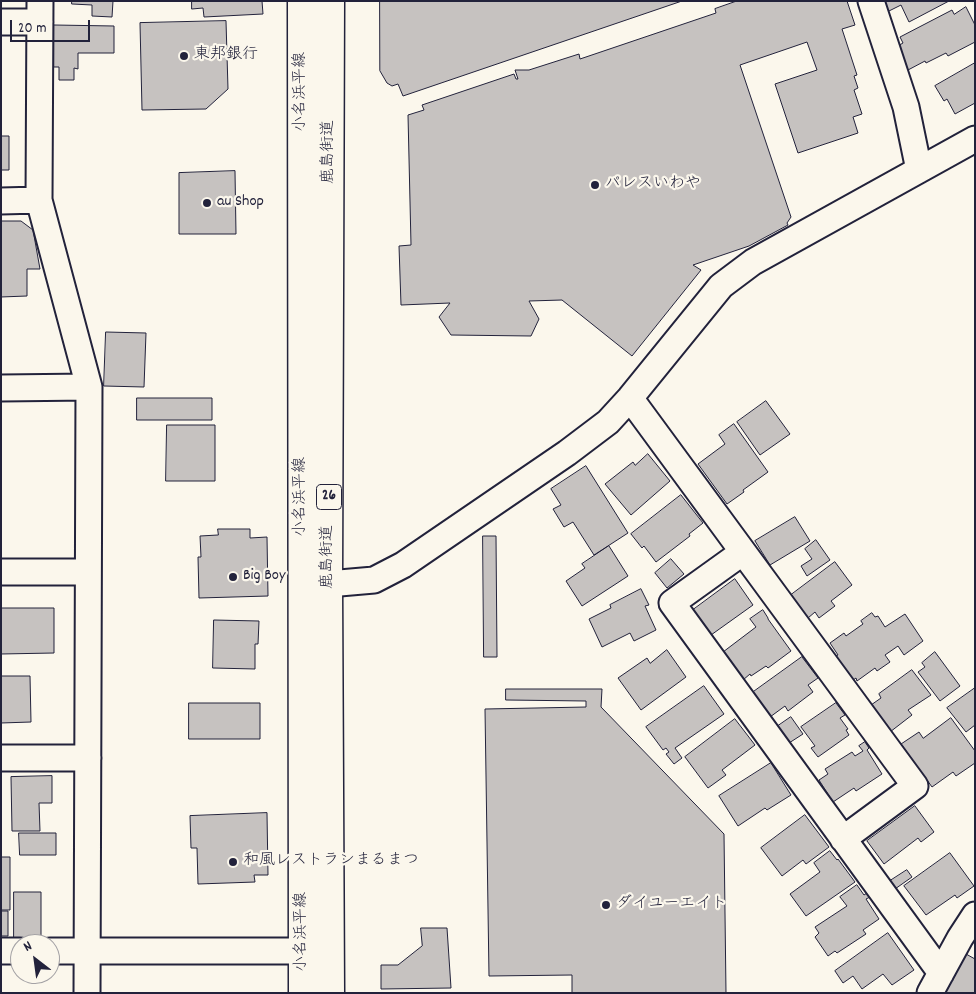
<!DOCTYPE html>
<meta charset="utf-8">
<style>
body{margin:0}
#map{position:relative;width:976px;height:994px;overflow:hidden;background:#fbf7ec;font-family:Dekko,sans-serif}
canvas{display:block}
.frame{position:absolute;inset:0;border:2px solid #22223b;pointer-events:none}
.north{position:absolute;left:10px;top:934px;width:50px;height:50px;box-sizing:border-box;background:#fbf7ec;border:1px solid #a4a2a5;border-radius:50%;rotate:330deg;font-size:14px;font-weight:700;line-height:20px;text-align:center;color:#22223b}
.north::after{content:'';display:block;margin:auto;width:18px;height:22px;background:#22223b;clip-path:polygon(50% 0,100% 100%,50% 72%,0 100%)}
.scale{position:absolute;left:10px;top:20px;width:80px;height:22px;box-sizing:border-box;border:2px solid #22223b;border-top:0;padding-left:6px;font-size:15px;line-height:18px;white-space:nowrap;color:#22223b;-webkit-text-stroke:4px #fbf7ec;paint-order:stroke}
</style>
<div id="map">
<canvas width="976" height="994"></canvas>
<div class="frame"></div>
<div class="north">N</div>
<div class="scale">20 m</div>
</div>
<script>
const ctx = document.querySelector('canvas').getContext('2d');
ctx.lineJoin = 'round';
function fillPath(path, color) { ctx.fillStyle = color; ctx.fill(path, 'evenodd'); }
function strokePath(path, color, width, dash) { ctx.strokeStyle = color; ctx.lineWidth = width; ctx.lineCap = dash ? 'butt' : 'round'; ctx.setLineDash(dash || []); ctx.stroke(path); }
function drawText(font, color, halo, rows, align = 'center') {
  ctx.font = font + ' Dekko,"Klee One",sans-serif'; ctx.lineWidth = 4.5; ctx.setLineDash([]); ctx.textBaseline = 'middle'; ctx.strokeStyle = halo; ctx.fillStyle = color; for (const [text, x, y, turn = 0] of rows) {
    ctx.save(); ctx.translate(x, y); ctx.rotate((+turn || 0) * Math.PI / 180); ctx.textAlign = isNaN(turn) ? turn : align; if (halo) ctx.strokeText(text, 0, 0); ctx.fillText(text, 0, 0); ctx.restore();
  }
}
const building = new Path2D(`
 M 72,1 L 113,1 L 112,17 L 92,16 L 92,5 L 72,4 Z
 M 192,1 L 262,1 L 263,14 L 204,17 L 203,8 L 192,9 Z
 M 380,1 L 682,1 L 403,96 L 398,84 L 392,86 L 387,83 L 380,71 Z
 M 737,1 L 847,1 L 855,25 L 842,29 L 857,75 L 854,76 L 858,88 L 854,90 L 862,114 L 853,117 L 858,133 L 798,153 L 775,84 L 817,70 L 807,42 L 740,65 L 791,217 L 787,223 L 788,225 L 749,246 L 693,265 L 701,270 L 632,356 L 562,300 L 529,301 L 539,319 L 531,336 L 451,335 L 439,317 L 450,303 L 401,305 L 399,246 L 411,245 L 408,115 L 424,110 L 422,105 L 514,74 L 516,79 L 518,79 L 515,70 L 529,70 L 579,54 L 580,59 L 716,13 L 715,9 Z
 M 881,1 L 949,1 L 909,22 L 901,5 L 885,13 Z
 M 966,7 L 975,25 L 975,42 L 948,56 L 946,53 L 926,63 L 925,61 L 908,70 L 896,47 L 903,43 L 900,37 L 952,10 L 954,14 Z
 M 226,21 L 228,89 L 206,109 L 142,110 L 140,23 Z
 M 54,25 L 114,26 L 114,53 L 78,53 L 78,69 L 74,68 L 74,80 L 59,80 L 59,67 L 54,67 Z
 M 975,63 L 975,103 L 955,114 L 947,99 L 944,101 L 935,86 Z
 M 1,136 L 9,136 L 9,170 L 1,170 Z
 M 235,171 L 236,234 L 179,234 L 179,173 Z
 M 1,221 L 21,221 L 33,230 L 40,269 L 27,269 L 27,296 L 1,297 Z
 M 106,332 L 146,333 L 144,387 L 104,386 Z
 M 137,398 L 212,398 L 212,420 L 137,420 Z
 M 766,401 L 790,434 L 760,455 L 737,422 Z
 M 734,424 L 768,472 L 743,490 L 744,492 L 727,504 L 698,464 L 725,444 L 719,435 Z
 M 167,425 L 215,425 L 215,481 L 166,481 Z
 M 648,454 L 670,481 L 631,515 L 605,484 L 633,462 L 635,465 Z
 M 586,466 L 628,533 L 594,555 L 573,522 L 564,527 L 553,509 L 561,505 L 551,489 Z
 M 681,495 L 703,523 L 689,534 L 690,536 L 656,562 L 644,546 L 642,548 L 631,534 Z
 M 795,517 L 810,541 L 770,565 L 755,541 Z
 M 218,529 L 250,529 L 250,538 L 267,537 L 268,596 L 199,598 L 198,557 L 201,557 L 200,536 L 218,535 Z
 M 483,536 L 496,536 L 497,657 L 484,657 Z
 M 816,540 L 830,560 L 807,576 L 801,566 L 812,559 L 805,549 Z
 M 609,546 L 628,576 L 582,606 L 566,581 L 585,568 L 582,564 Z
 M 671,559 L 684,574 L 667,588 L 655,573 Z
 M 835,562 L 852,585 L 831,601 L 835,606 L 819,618 L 815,612 L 808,618 L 791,595 Z
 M 735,579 L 753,605 L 711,635 L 693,610 Z
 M 641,589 L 649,605 L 645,606 L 656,630 L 634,641 L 630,633 L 602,647 L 589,619 L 611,608 L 610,605 Z
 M 1,608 L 54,608 L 54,653 L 1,654 Z
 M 763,610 L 768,618 L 768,619 L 791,651 L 768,668 L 766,666 L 751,676 L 750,674 L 743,680 L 723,652 L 756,627 L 750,619 Z
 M 872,613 L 875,617 L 878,616 L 885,627 L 905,614 L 923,641 L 904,655 L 898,646 L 885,655 L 890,662 L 877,671 L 875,668 L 857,681 L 856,678 L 853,680 L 836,656 L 838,655 L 830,643 L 844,633 L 846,636 L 863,624 L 861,621 Z
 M 214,620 L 259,621 L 258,644 L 255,644 L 255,669 L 213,668 Z
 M 667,650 L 686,677 L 641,710 L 618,678 L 647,658 L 650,663 Z
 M 935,652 L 960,686 L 940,701 L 918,672 L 925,667 L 922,663 Z
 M 802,657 L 818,678 L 808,685 L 813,692 L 788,711 L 785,706 L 770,717 L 752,693 Z
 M 912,670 L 931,695 L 908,710 L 912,715 L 890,732 L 871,705 L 881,698 L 879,694 Z
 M 1,676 L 30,676 L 31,722 L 1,723 Z
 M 704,686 L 724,714 L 675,748 L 682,758 L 674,764 L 666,754 L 669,752 L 666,748 L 663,750 L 646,727 Z
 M 975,688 L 975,725 L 966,732 L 947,708 Z
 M 506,689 L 602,689 L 601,707 L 724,834 L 726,993 L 572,993 L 572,975 L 489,976 L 485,709 L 586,707 L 586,701 L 506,700 Z
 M 189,703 L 260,703 L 260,739 L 189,739 Z
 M 836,703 L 845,715 L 840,718 L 848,729 L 846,730 L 849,735 L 818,757 L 811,748 L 815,746 L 801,727 Z
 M 791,717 L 803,734 L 789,743 L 778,726 Z
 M 951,718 L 975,751 L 975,763 L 956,776 L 953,772 L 932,787 L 901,744 L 919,732 L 923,738 Z
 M 735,719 L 755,745 L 722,770 L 726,775 L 708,788 L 685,757 Z
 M 865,742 L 869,748 L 867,750 L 882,774 L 856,791 L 854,788 L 833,802 L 819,780 L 828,774 L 825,769 L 852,752 L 855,756 L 863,751 L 859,746 Z
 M 771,763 L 791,795 L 767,810 L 765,808 L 738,826 L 719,796 Z
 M 52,776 L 52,803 L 39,803 L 40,831 L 12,831 L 11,777 Z
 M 915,806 L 934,832 L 921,842 L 918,838 L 884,864 L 867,841 Z
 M 267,813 L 268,875 L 254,875 L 255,882 L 198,884 L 197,848 L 191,848 L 190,816 Z
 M 805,815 L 829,847 L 806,864 L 803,860 L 782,876 L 761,848 Z
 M 19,833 L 56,833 L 56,855 L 20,855 Z
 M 830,851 L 837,860 L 838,859 L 855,882 L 806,916 L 790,894 L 820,872 L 814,863 Z
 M 950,853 L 974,886 L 957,898 L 955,895 L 926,915 L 904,886 Z
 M 1,857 L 10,857 L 10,910 L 1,910 Z
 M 907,870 L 912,877 L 895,889 L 890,881 Z
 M 857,885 L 864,895 L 867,893 L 870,897 L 866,899 L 879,919 L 863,930 L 866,934 L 837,953 L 835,951 L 828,956 L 815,937 L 819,933 L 815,927 L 847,906 L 840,897 Z
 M 14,892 L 41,892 L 41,939 L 14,939 Z
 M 1,911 L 8,911 L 8,936 L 1,936 Z
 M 421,928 L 447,928 L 451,988 L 381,989 L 381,965 L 398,965 L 422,946 Z
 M 888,933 L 914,970 L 892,985 L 883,974 L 862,989 L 853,976 L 843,983 L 835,971 Z
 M 966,954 L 975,959 L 975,993 L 943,993 Z`);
const street = new Path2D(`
 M 40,1 L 39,200 L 89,387 L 87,993
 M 871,1 L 906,107 L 919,170
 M 1,22 L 40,22
 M 1,201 L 39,200
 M 1,388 L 89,387
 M 630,398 L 915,786 L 843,839
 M 743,552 L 672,603 L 941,973
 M 1,572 L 88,572
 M 328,584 L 374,580 L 403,565 L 567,453 L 608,422 L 630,398 L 721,286 L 753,262 L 975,139
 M 1,758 L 88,758
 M 1,951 L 20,951
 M 50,951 L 323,951
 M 930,993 L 960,938 L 975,915`);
const primary = new Path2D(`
 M 302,1 L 303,993
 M 330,993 L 328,584 L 330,1`);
const markers = [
 [184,56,5,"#22223b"],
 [595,185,5,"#22223b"],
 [207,203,5,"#22223b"],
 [233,577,5,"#22223b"],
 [233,862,5,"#22223b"],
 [606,905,5,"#22223b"]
];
const shields = [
 [329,497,25]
];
const shieldNames = [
 ["26",329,497]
];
const poiNames = [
 ["東邦銀行",194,56],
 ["パレスいわや",605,185],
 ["au Shop",217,203],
 ["Big Boy",243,577],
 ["和風レストランまるまつ",243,862],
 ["ダイユーエイト",616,905]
];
const streetNames = [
 ["小名浜平線",302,92,-90],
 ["鹿島街道",330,152,-90],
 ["小名浜平線",302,497,-90],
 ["鹿島街道",329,557,-90],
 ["小名浜平線",303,932,-90]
];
fillPath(building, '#c6c2c0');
strokePath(building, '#22223b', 1);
strokePath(street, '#22223b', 29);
strokePath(primary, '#22223b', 31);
strokePath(street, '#fbf7ec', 25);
strokePath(primary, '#fbf7ec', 28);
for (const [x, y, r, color] of markers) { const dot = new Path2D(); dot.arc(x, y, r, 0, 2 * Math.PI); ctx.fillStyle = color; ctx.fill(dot); strokePath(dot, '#fbf7ec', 2); }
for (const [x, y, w] of shields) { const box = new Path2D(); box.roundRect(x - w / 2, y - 12.5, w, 25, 4); ctx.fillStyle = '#fbf7ec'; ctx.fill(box); strokePath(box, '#22223b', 1); }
drawText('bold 15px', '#22223b', null, shieldNames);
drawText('16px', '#22223b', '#fbf7ec', poiNames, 'left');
drawText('16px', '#22223b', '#fbf7ec', streetNames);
</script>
